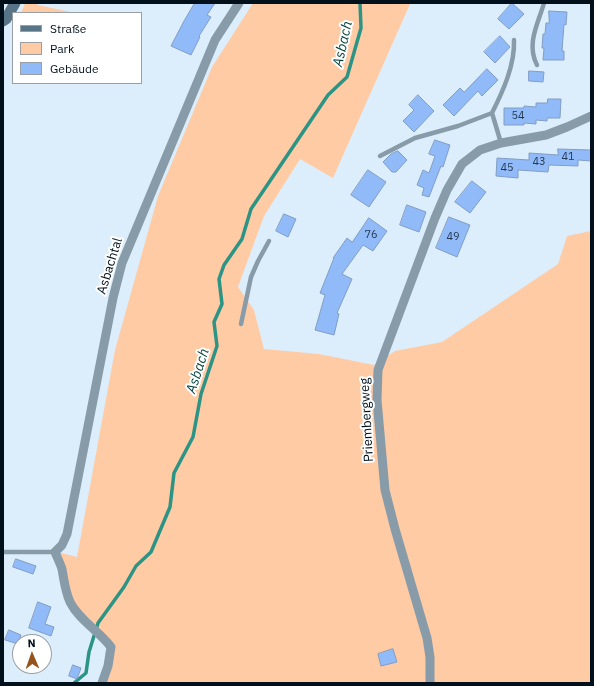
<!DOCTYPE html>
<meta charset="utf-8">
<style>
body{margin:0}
#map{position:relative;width:594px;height:686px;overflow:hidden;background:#dceefb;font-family:"IBM Plex Sans",sans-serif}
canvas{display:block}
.frame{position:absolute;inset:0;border:4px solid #01101b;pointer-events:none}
.legend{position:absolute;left:12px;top:12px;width:130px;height:72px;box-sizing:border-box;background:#fff;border:1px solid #999fa4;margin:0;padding:5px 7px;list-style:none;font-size:12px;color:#01101b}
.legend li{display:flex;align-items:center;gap:8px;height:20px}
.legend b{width:20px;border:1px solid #999fa4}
.north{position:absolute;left:12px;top:634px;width:40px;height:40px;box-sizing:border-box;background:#fff;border:1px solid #999fa4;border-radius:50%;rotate:358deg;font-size:11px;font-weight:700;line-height:16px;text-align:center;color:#01101b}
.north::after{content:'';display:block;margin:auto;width:14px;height:18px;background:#94541c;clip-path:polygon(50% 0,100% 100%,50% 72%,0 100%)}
</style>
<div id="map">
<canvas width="594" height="686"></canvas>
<div class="frame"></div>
<ul class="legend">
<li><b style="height:5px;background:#587588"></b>Straße</li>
<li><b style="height:11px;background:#ffcba5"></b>Park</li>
<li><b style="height:11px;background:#90baf8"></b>Gebäude</li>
</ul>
<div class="north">N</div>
</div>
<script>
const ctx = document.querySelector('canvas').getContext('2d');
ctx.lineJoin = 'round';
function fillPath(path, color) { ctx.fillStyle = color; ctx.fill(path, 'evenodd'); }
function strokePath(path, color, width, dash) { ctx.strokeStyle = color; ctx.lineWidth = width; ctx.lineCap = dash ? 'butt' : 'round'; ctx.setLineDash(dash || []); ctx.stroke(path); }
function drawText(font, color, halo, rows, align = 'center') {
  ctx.font = font + ' "IBM Plex Sans",sans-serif'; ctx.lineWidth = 4; ctx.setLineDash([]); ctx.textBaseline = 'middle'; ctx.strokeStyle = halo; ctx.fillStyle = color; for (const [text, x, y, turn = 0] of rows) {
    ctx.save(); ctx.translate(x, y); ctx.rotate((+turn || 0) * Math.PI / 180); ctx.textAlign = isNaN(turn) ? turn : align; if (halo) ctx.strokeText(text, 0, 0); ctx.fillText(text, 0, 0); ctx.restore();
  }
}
const green = new Path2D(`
 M 25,3 L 37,3 L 38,5 L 75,13 L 21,13 Z
 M 253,3 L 410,4 L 333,178 L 300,159 L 264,216 L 238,287 L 254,310 L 264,349 L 319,354 L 374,365 L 395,351 L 442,342 L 558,264 L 567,236 L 591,231 L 591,683 L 106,683 L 113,647 L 72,603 L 58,552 L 77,557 L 115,350 L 158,196 L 212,67 Z`);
const stream = new Path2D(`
 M 74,683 L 86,673 L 89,652 L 98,623 L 124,587 L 136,566 L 151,552 L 170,507 L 174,473 L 193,437 L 201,394 L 217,346 L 214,322 L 222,304 L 219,279 L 224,265 L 242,239 L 251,209 L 328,95 L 347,77 L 361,28 L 360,3`);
const building = new Path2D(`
 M 195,3 L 215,3 L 207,15 L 211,17 L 199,36 L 200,37 L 191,55 L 171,46 L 184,21 Z
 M 512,3 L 524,14 L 509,29 L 498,19 Z
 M 549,11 L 567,12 L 566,25 L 564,24 L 562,51 L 564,51 L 564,60 L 543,60 L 544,48 L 542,48 L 543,34 L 545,34 L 546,23 L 549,23 Z
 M 500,36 L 510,47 L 495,63 L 484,52 Z
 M 487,69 L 498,80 L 482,96 L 478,91 L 454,116 L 443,105 L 460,88 L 464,92 Z
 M 529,71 L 544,72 L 543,82 L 529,81 Z
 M 418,95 L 434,111 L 414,132 L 403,121 L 414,110 L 409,105 Z
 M 548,99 L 561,99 L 560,118 L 547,118 L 547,121 L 536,120 L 536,124 L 524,123 L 524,125 L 504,125 L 504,108 L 524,108 L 524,106 L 536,107 L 536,103 L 547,103 Z
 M 435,140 L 450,145 L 443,167 L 441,166 L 429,197 L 422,195 L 424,188 L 417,185 L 423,170 L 429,173 L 435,156 L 429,154 Z
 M 558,149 L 591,150 L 591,161 L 578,160 L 578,166 L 549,165 L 548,172 L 518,170 L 518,178 L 496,176 L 497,158 L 529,160 L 529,153 L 558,155 Z
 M 398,151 L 407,160 L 396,172 L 392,172 L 383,162 L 391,154 Z
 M 368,170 L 386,182 L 369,207 L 351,195 Z
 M 472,181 L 486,192 L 470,213 L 455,202 Z
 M 407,205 L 426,212 L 419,232 L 400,225 Z
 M 284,214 L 296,219 L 288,237 L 276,231 Z
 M 449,217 L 470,225 L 457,257 L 436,248 Z
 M 369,218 L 387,231 L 373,251 L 363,245 L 342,274 L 352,279 L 337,313 L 339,314 L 334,335 L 315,330 L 325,295 L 320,293 L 334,258 L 333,258 L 347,238 L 352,242 Z
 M 16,559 L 36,566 L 33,574 L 13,567 Z
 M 38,602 L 51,607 L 45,624 L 54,627 L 51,636 L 29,628 Z
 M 9,630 L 21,635 L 18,644 L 5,640 Z
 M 393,649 L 397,662 L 381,666 L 378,654 Z
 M 73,665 L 81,668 L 77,679 L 69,676 Z`);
const service = new Path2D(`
 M 537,65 C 526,44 538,24 544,3
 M 492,113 L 501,143
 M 380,156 L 415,138 L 458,126 L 492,113 C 503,91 515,65 514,40
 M 241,324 L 251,277 L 258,261 L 269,241
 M 3,552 L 55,552`);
const minor = new Path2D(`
 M 102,683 L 108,666 L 111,647 C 99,631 79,620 70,602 C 65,591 64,580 62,569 C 60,563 57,557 55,552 L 62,545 L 67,534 L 113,298 L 122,263 L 215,40 L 239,3
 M 430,683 L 430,657 L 427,638 L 395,529 L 385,490 L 377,400 L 378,370 L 435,218 L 447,190 L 462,164 L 480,150 L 501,143 L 546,135 L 567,127 L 591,116`);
const secondary = new Path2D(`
 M 3,21 L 6,19 L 15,3`);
const numberNames = [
 ["54",518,116],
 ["41",568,157],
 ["43",539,162],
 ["45",507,168],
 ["76",371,235],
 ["49",453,237]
];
const streetNames = [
 ["Asbachtal",110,266,-73],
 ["Priembergweg",367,420,-93]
];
const waterNames = [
 ["Asbach",343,44,-77],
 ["Asbach",198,371,-72]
];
fillPath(green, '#ffcba5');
strokePath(stream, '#2c9485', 3.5);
fillPath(building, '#90baf8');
strokePath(building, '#829dc4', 1);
strokePath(service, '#889ba8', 4.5);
strokePath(minor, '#889ba8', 9);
strokePath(secondary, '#587588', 11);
drawText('11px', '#253a52', null, numberNames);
drawText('13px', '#01101b', '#fff', streetNames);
drawText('italic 14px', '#003f35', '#fff', waterNames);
</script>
